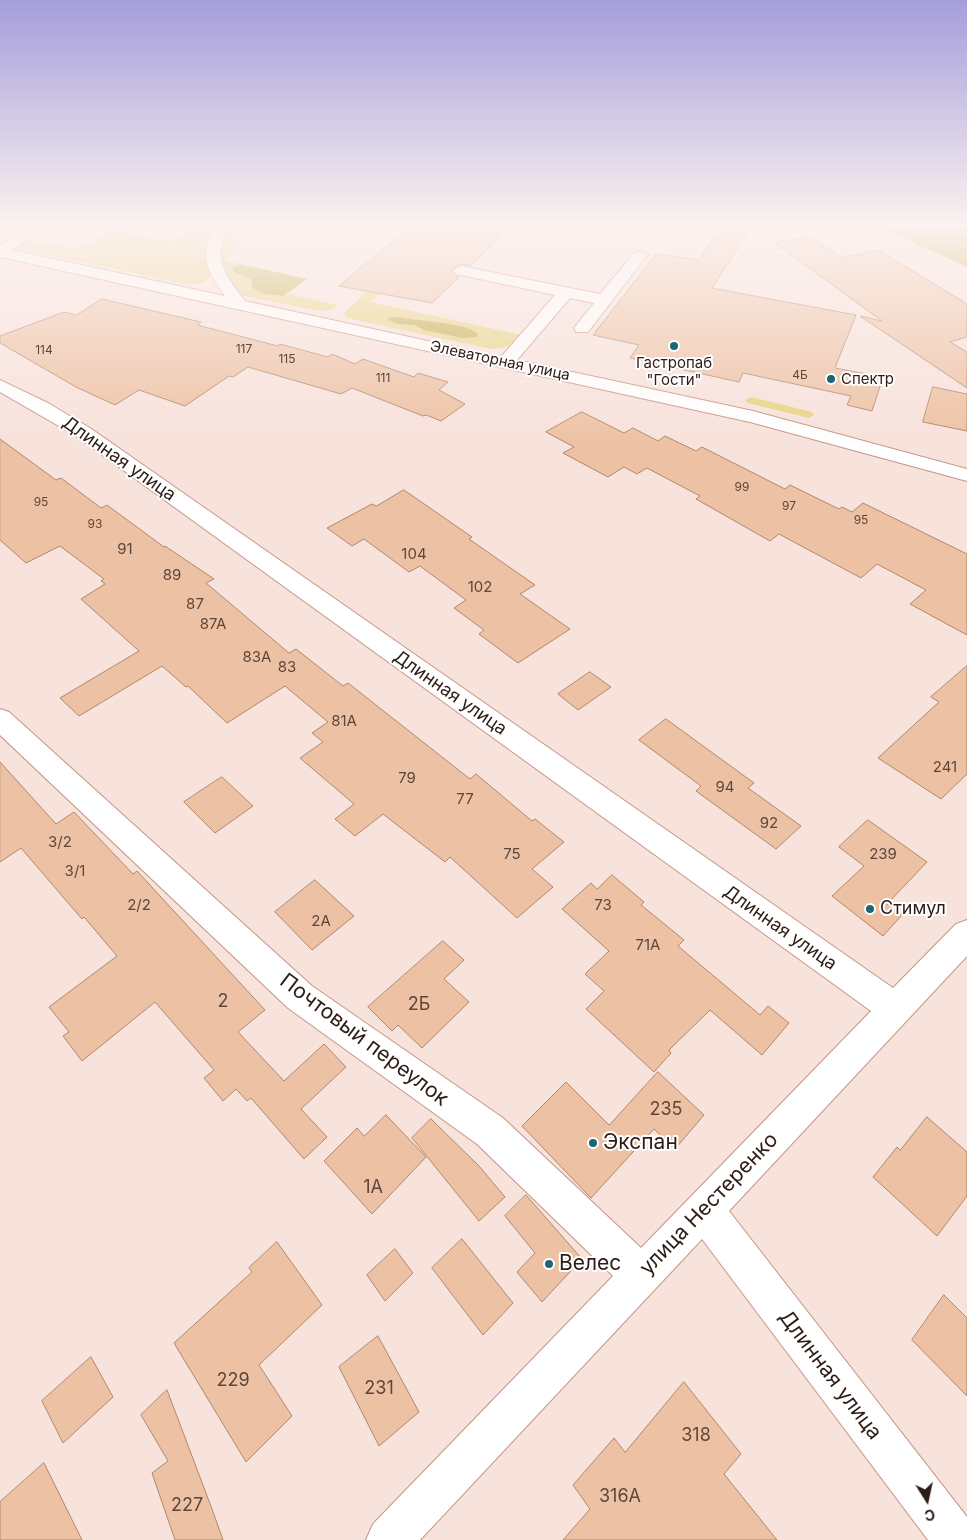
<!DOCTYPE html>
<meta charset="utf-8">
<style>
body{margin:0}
#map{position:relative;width:967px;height:1540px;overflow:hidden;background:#f8e2dc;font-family:Inter,sans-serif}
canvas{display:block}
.north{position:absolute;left:902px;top:1475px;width:50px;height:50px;-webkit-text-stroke:4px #fff;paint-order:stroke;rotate:170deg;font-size:14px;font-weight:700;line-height:20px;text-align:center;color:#2e1c16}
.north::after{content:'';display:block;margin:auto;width:18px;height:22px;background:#2e1c16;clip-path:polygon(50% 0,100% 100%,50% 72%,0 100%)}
</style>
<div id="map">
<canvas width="967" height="1540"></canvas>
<div class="north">С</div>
</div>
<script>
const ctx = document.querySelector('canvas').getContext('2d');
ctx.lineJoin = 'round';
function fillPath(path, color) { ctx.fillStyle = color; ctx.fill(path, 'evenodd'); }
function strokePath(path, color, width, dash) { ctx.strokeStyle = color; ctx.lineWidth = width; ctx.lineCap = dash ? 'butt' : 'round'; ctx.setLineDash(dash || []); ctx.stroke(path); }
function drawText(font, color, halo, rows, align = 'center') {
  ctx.font = font + ' Inter,sans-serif'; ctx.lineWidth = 4; ctx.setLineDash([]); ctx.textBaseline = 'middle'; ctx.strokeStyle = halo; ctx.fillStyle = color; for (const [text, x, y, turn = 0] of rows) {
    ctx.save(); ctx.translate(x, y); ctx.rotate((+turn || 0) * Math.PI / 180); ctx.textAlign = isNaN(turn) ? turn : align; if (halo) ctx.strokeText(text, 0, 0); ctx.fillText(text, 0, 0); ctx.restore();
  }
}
const green = new Path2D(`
 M 193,226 L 216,226 C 201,242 205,256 211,275 C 207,285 195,285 185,284 L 15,248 L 29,240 L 79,249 L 111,230 L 172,241 Z
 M 227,226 L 237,226 L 228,238 L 233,243 L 239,242 L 224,261 L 240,264 L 232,268 L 240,274 L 251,279 L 252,288 C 263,293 276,299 288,294 L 338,305 L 332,309 L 320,311 L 240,295 L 219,269 L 216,245 Z
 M 367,291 L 380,294 L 371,302 L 522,335 L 512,346 L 491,349 L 347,318 L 344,313 Z
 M 751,397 L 812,412 L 814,415 L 809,418 L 748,403 L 745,400 Z`);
const forest = new Path2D(`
 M 876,226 L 967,226 L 967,267 Z
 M 240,264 L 307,279 L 283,296 L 264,294 L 252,288 L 251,279 L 234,272 L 232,268 Z
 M 397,317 C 416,321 466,322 478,334 L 477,337 L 463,338 L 424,330 L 415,325 L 398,324 L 388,320 L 388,318 Z`);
const building = new Path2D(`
 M 412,226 L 454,226 L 502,235 L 470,266 L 461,264 L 455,267 L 452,272 L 459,277 L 432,303 L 339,286 Z
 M 722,226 L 752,226 L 712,288 L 856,315 L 835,368 L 883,377 L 872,411 L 847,405 L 851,396 L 743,373 L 739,382 L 630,358 L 639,345 L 593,335 L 656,254 L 698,260 Z
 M 810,236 L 841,258 L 878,250 L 967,304 L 967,337 L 950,342 L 967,352 L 967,388 L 860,316 L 882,321 L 775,243 Z
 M 102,299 L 201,322 L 197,325 L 278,346 L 280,344 L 328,357 L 332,354 L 355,364 L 363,359 L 414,377 L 418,373 L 448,382 L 439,390 L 465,404 L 441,421 L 426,415 L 423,416 L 352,388 L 341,394 L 248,367 L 233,377 L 229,376 L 185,406 L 139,390 L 115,405 L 76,387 L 0,343 L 0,336 L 64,312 L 76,315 Z
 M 933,387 L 967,394 L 967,431 L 923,422 Z
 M 582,412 L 624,433 L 633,428 L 658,441 L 665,436 L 696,451 L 702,447 L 785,489 L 790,485 L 839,509 L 842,507 L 852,512 L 863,503 L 967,554 L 967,635 L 910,604 L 926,590 L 877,564 L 861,578 L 779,534 L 770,541 L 696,499 L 700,496 L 647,468 L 637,474 L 624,467 L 608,477 L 563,453 L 574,447 L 546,432 Z
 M 0,439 L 56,480 L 61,478 L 101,508 L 107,505 L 164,547 L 165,546 L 214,579 L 206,583 L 289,653 L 296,649 L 343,686 L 348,683 L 470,779 L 476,774 L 532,821 L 535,819 L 564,842 L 532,869 L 553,887 L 517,918 L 450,857 L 445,862 L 383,814 L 355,836 L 335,819 L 354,804 L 300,758 L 323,742 L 312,733 L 328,722 L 285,686 L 227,723 L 188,686 L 186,687 L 162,666 L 79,716 L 60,698 L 139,651 L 81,599 L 105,584 L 101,581 L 104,579 L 60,546 L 26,563 L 0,540 Z
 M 404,490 L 472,537 L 469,539 L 535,585 L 520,594 L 570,629 L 518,663 L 479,634 L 484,630 L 454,608 L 466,600 L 420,566 L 409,572 L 364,539 L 352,546 L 327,528 L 372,504 L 376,506 Z
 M 967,666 L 967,774 L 941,799 L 878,758 L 939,702 L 931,697 Z
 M 590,672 L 611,687 L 578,710 L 558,694 Z
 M 666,719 L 754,783 L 748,788 L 801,826 L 776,849 L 696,791 L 701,786 L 639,740 Z
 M 0,762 L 56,824 L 74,812 L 133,874 L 137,871 L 265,1010 L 238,1032 L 284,1081 L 324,1044 L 346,1067 L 301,1109 L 327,1137 L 304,1159 L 251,1098 L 247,1101 L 236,1089 L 223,1101 L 204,1078 L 214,1070 L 155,1002 L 82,1061 L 63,1036 L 69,1032 L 49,1007 L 117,956 L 84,917 L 82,919 L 21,848 L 0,862 Z
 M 222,777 L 253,806 L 215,833 L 184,802 Z
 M 868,820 L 927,862 L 887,904 L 902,915 L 883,936 L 832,896 L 864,866 L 839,847 Z
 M 612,875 L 644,902 L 641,905 L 684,940 L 678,946 L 760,1015 L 768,1006 L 789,1023 L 762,1055 L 710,1010 L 669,1050 L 671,1053 L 654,1072 L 586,1009 L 604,991 L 585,974 L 609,951 L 562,909 L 591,883 L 597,889 Z
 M 315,880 L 354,916 L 312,950 L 275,912 Z
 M 443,941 L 464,960 L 444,979 L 469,1002 L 422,1048 L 398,1025 L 392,1031 L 368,1007 Z
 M 658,1072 L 704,1115 L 675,1149 L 654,1129 L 591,1198 L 522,1126 L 566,1082 L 609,1125 Z
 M 386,1115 L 426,1157 L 372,1214 L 324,1161 L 357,1128 L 364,1136 Z
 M 927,1117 L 967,1152 L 967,1196 L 937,1236 L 873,1177 L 897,1147 L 900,1150 Z
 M 431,1119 L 479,1166 L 505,1197 L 479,1221 L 412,1138 Z
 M 526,1195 L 582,1259 L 542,1302 L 517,1272 L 535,1253 L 505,1216 Z
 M 462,1239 L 513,1303 L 483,1335 L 432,1268 Z
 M 277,1242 L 322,1305 L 259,1365 L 292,1416 L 246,1462 L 174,1343 L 252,1272 L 249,1268 Z
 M 395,1249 L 413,1273 L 385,1301 L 367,1275 Z
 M 944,1295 L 967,1318 L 967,1396 L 912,1340 Z
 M 378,1336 L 419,1412 L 379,1446 L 339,1367 Z
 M 91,1357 L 113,1397 L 63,1443 L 42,1401 Z
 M 684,1382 L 741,1454 L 724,1474 L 777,1540 L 563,1540 L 590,1509 L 573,1485 L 614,1438 L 625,1452 Z
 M 167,1390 L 212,1509 L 223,1540 L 175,1540 L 152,1473 L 168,1461 L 141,1415 Z
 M 44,1463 L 82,1540 L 0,1540 L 0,1502 Z`);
const minor = new Path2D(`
 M 30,226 L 48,226 L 12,250 L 225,296 C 207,271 198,255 215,226 L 229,226 C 211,258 225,274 245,301 L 501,357 L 555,295 L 456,274 L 453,271 L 456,268 L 461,266 L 600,294 L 635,252 L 645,252 L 648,255 L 645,258 L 588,332 L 576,332 L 574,328 L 594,303 L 570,298 L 517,360 L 753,411 L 967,469 L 967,481 L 750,422 L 0,257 L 0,245 Z
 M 0,380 L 48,403 L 90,428 L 893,988 L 956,924 L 967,920 L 967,956 L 729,1211 L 967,1517 L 967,1540 L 928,1540 L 702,1239 L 420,1540 L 366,1540 L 373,1524 L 613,1276 L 477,1144 L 288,1008 L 0,735 L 0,709 L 9,712 L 312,986 L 503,1118 L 641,1248 L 871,1011 L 76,436 L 0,392 Z`);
const markers = [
 [674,346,5,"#1e6475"],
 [831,379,5,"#1e6475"],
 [870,909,5,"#1e6475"],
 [593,1143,5,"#1e6475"],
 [549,1264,5,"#1e6475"]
];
const farNumbernames = [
 ["117",244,349],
 ["114",44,350],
 ["115",287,359],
 ["4Б",800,375],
 ["111",383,378],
 ["99",742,487],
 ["95",41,502],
 ["97",789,506],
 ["95",861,520],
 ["93",95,524]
];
const farStreetnames = [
 ["Элеваторная улица",500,361,12]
];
const farPoinames = [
 ["Гастропаб",674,363],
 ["\"Гости\"",674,380],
 ["Спектр",841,379,"left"]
];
const numberNames = [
 ["91",125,549],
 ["104",414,554],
 ["89",172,575],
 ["102",480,587],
 ["87",195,604],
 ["87А",213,624],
 ["83А",257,657],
 ["83",287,667],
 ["81А",344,721],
 ["241",945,767],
 ["79",407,778],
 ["94",725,787],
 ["77",465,799],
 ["92",769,823],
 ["3/2",60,842],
 ["75",512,854],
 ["239",883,854],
 ["3/1",75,871],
 ["2/2",139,905],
 ["73",603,905],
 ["2А",321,921],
 ["71А",648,945]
];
const streetNames = [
 ["Длинная улица",119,459,35],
 ["Длинная улица",450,693,35],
 ["Длинная улица",780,928,35]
];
const poiNames = [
 ["Стимул",880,909]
];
const nearNumbernames = [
 ["2",223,1002],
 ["2Б",419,1005],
 ["235",666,1110],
 ["1А",373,1188],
 ["229",233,1381],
 ["231",379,1389],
 ["318",696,1436],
 ["316А",620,1497],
 ["227",187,1506]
];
const nearStreetnames = [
 ["Почтовый переулок",364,1040,37],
 ["улица Нестеренко",709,1204,-46],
 ["Длинная улица",830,1375,53]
];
const nearPoinames = [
 ["Экспан",603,1143],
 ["Велес",559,1264]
];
fillPath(green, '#e7d483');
fillPath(forest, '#c2ab46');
fillPath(building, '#edc2a4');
strokePath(building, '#af876b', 1);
strokePath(minor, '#c69586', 2);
fillPath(minor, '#fff');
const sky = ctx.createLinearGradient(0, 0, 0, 442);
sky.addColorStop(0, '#a59edb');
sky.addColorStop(0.51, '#fcf2ef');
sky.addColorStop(1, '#fcf2ef00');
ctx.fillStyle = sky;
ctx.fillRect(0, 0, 967, 442);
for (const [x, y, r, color] of markers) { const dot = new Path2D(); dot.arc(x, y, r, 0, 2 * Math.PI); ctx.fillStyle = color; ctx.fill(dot); strokePath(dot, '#fff', 2); }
drawText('12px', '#5e463a', null, farNumbernames);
drawText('15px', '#2e1c16', '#fff', farStreetnames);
drawText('15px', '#2e1c16', '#fff', farPoinames);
drawText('15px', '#5e463a', null, numberNames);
drawText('18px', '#2e1c16', '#fff', streetNames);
drawText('18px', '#2e1c16', '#fff', poiNames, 'left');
drawText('18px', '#5e463a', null, nearNumbernames);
drawText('21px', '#2e1c16', '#fff', nearStreetnames);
drawText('21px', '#2e1c16', '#fff', nearPoinames, 'left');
</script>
